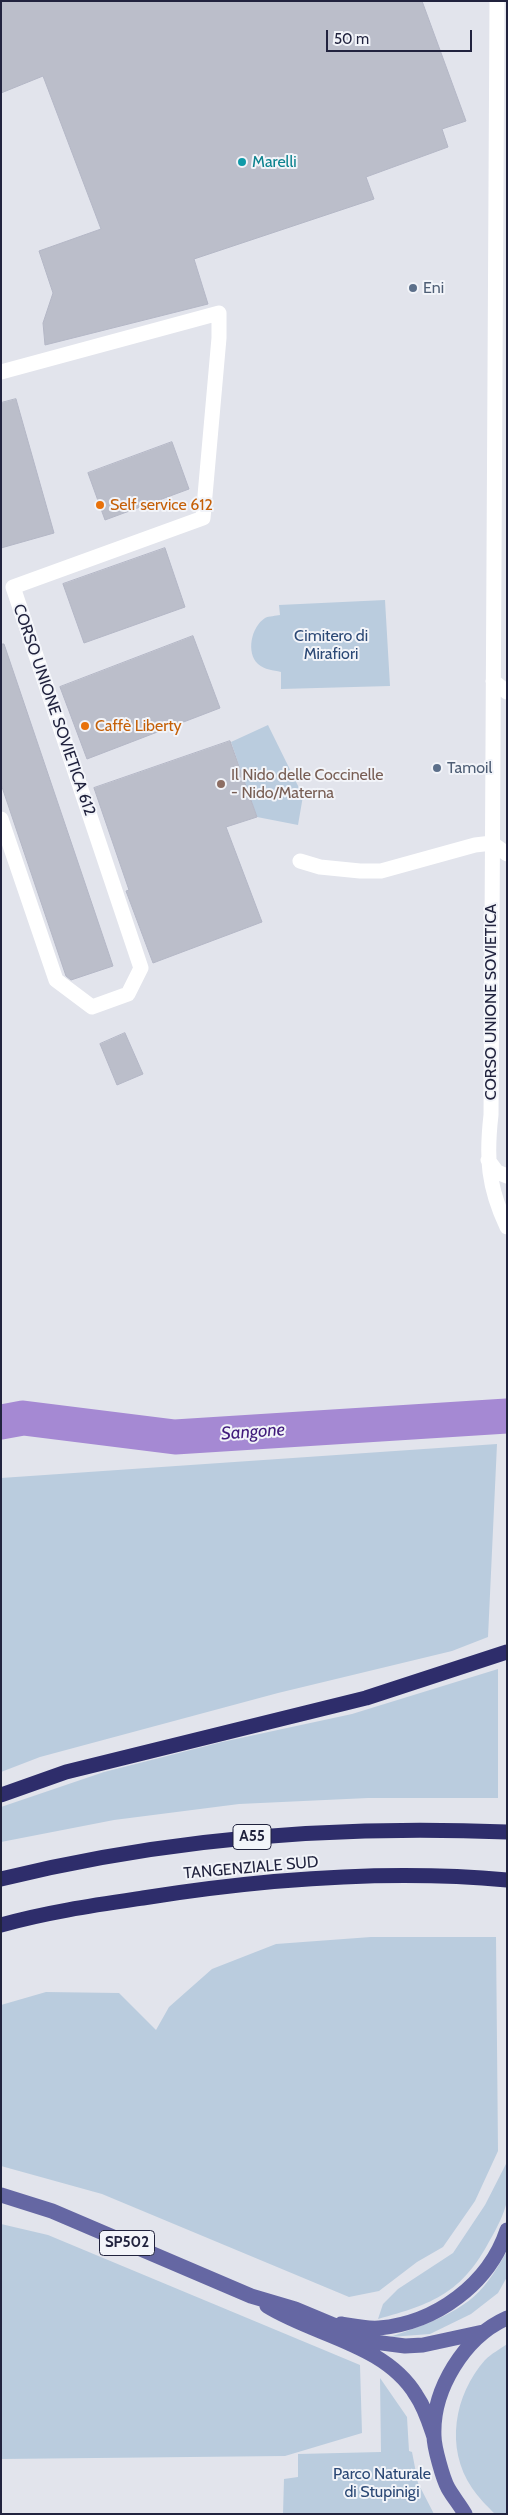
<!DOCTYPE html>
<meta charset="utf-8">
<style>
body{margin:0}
#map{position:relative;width:508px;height:2515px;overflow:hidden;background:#e2e4ec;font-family:Cabin,sans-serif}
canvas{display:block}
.frame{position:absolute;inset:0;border:2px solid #21233e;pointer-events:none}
.scale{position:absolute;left:326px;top:30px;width:146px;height:22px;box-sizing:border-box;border:2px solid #21233e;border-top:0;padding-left:6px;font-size:15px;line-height:18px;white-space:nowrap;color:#21233e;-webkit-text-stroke:4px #f2f4f9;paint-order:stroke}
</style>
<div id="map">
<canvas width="508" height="2515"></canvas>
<div class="frame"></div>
<div class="scale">50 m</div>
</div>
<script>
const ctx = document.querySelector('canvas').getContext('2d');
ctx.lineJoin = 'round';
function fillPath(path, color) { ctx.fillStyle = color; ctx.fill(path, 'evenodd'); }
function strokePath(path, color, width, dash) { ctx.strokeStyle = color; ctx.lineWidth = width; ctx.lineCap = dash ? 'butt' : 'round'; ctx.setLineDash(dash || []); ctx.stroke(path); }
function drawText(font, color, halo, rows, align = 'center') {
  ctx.font = font + ' Cabin,sans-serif'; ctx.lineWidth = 4; ctx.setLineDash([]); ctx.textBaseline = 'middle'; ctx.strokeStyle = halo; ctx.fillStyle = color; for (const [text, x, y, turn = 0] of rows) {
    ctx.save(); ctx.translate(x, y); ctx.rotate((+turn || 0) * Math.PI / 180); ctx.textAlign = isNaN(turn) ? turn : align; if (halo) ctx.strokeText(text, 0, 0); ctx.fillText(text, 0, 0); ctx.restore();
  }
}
const green = new Path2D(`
 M 385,600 L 390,686 L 281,689 L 281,672 C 273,670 265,670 258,664 C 246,653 251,627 265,618 C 269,616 276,616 280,615 L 279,605 Z
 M 268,725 L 303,796 L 298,825 L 257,817 L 231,742 Z
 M 497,1444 L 488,1637 L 452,1651 L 278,1693 L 40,1757 L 1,1772 L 1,1478 Z
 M 498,1669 L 498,1798 L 368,1798 L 239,1804 L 114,1820 L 1,1842 L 1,1807 L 104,1772 L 222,1742 L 352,1714 Z
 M 371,1937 L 496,1937 L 498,2151 L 475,2201 L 443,2247 L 417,2262 L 379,2291 L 349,2297 L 102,2194 L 1,2166 L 1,2005 L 46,1992 L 119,1993 L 156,2030 L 169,2007 L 212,1969 L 276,1944 Z
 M 507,2162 C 507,2174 508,2189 507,2201 C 504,2214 497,2228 490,2240 C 462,2293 433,2304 378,2319 L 383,2304 L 398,2289 L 453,2253 L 485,2205 Z
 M 1,2224 L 48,2235 L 360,2365 L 362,2433 L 285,2456 L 1,2459 Z
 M 507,2251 L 507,2277 L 498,2293 L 471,2314 L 430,2334 L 390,2337 C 424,2325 466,2312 488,2281 C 495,2272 501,2261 507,2251 Z
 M 507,2344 L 507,2514 L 495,2514 C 487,2506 478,2497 472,2488 C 445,2448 454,2395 485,2360 C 491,2354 500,2349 507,2344 Z
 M 380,2378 L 407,2417 L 409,2451 L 412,2452 L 418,2483 L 434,2514 L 283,2514 L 284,2479 L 298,2477 L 298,2454 L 381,2452 Z`);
const river = new Path2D(`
 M 1,1422 L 23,1418 L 175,1437 L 507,1416`);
const building = new Path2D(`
 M 1,1 L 422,1 L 466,121 L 442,129 L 448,147 L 366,177 L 374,199 L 194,259 L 208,304 L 45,345 L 43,323 L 53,293 L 39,251 L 101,229 L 43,76 L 1,93 Z
 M 16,399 L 54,533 L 1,548 L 1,403 Z
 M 172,442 L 189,489 L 105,520 L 88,473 Z
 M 165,548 L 185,607 L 84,643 L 63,584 Z
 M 193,636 L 220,708 L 87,759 L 60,687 Z
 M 1,644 L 4,644 L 113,966 L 71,980 L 66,976 L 1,784 Z
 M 230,741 L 257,817 L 226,827 L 262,922 L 153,963 L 126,891 L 129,890 L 94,788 Z
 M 125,1033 L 143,1074 L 117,1085 L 100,1044 Z`);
const street = new Path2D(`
 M 497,1 L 491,1115 C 486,1158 488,1187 507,1227
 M 1,372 L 219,313 L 219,338 L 203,518 L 13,587 L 141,968 L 128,994 L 92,1007 L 56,980 L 1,819
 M 493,681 L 507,692
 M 300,861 L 320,867 L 360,871 L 381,871 L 475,845 L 492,843 L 507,854
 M 488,1160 L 497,1172 L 507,1176`);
const primary = new Path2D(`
 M 1,2195 L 52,2211 L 251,2296 L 295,2309 L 374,2342 L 405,2346 L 423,2345 L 483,2332
 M 267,2306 C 315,2336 385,2344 416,2395 C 425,2408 429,2422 434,2437
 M 341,2324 C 353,2326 367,2329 379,2328 C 436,2323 489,2284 507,2230
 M 465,2514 C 460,2505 453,2497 448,2488 C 443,2479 434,2447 434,2436 C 432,2390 464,2337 507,2318`);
const highway = new Path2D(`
 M 1,1795 L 66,1772 L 366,1698 L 507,1652
 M 1,1879 C 166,1838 338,1825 507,1832
 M 1,1925 C 47,1912 96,1905 143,1898 C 263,1879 386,1869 507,1880`);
const markers = [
 [242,162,5,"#0f9aa8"],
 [413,288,5,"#5c6f8a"],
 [100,505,5,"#e8710a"],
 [85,726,5,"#e8710a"],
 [437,768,5,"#5c6f8a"],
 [221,784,5,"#8d6e63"]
];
const shields = [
 [252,1837,38],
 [127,2243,55]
];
const shieldNames = [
 ["A55",252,1837],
 ["SP502",127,2243]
];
const cultureNames = [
 ["Marelli",252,162]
];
const serviceNames = [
 ["Eni",423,288],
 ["Tamoil",447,768]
];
const foodNames = [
 ["Self service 612",110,505],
 ["Caffè Liberty",95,726]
];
const parkNames = [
 ["Cimitero di",331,636],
 ["Mirafiori",331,654],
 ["Parco Naturale",382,2474],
 ["di Stupinigi",382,2492]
];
const streetNames = [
 ["CORSO UNIONE SOVIETICA 612",54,710,71],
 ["CORSO UNIONE SOVIETICA",491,1002,-90],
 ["TANGENZIALE SUD",251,1868,-5]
];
const educationNames = [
 ["Il Nido delle Coccinelle",231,775],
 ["- Nido/Materna",231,793]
];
const waterNames = [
 ["Sangone",253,1432,-4]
];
fillPath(green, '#baccde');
strokePath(river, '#a589d3', 35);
fillPath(building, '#bbbeca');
strokePath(building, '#b4b7c6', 1);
strokePath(street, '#fff', 15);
strokePath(primary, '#6567a3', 15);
strokePath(highway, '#2e2d6b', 15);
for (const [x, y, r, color] of markers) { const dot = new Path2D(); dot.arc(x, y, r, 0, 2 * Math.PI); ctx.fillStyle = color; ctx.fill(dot); strokePath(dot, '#f2f4f9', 2); }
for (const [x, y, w] of shields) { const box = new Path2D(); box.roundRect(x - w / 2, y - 12.5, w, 25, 4); ctx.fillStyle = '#f2f4f9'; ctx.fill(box); strokePath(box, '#21233e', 1); }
drawText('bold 15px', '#21233e', null, shieldNames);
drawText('16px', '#0d838f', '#f2f4f9', cultureNames, 'left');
drawText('16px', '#4e5e75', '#f2f4f9', serviceNames, 'left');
drawText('16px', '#c56008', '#f2f4f9', foodNames, 'left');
drawText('16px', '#2b4875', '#f2f4f9', parkNames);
drawText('16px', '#21233e', '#f2f4f9', streetNames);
drawText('16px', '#785e54', '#f2f4f9', educationNames, 'left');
drawText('italic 18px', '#401a7b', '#f2f4f9', waterNames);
</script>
